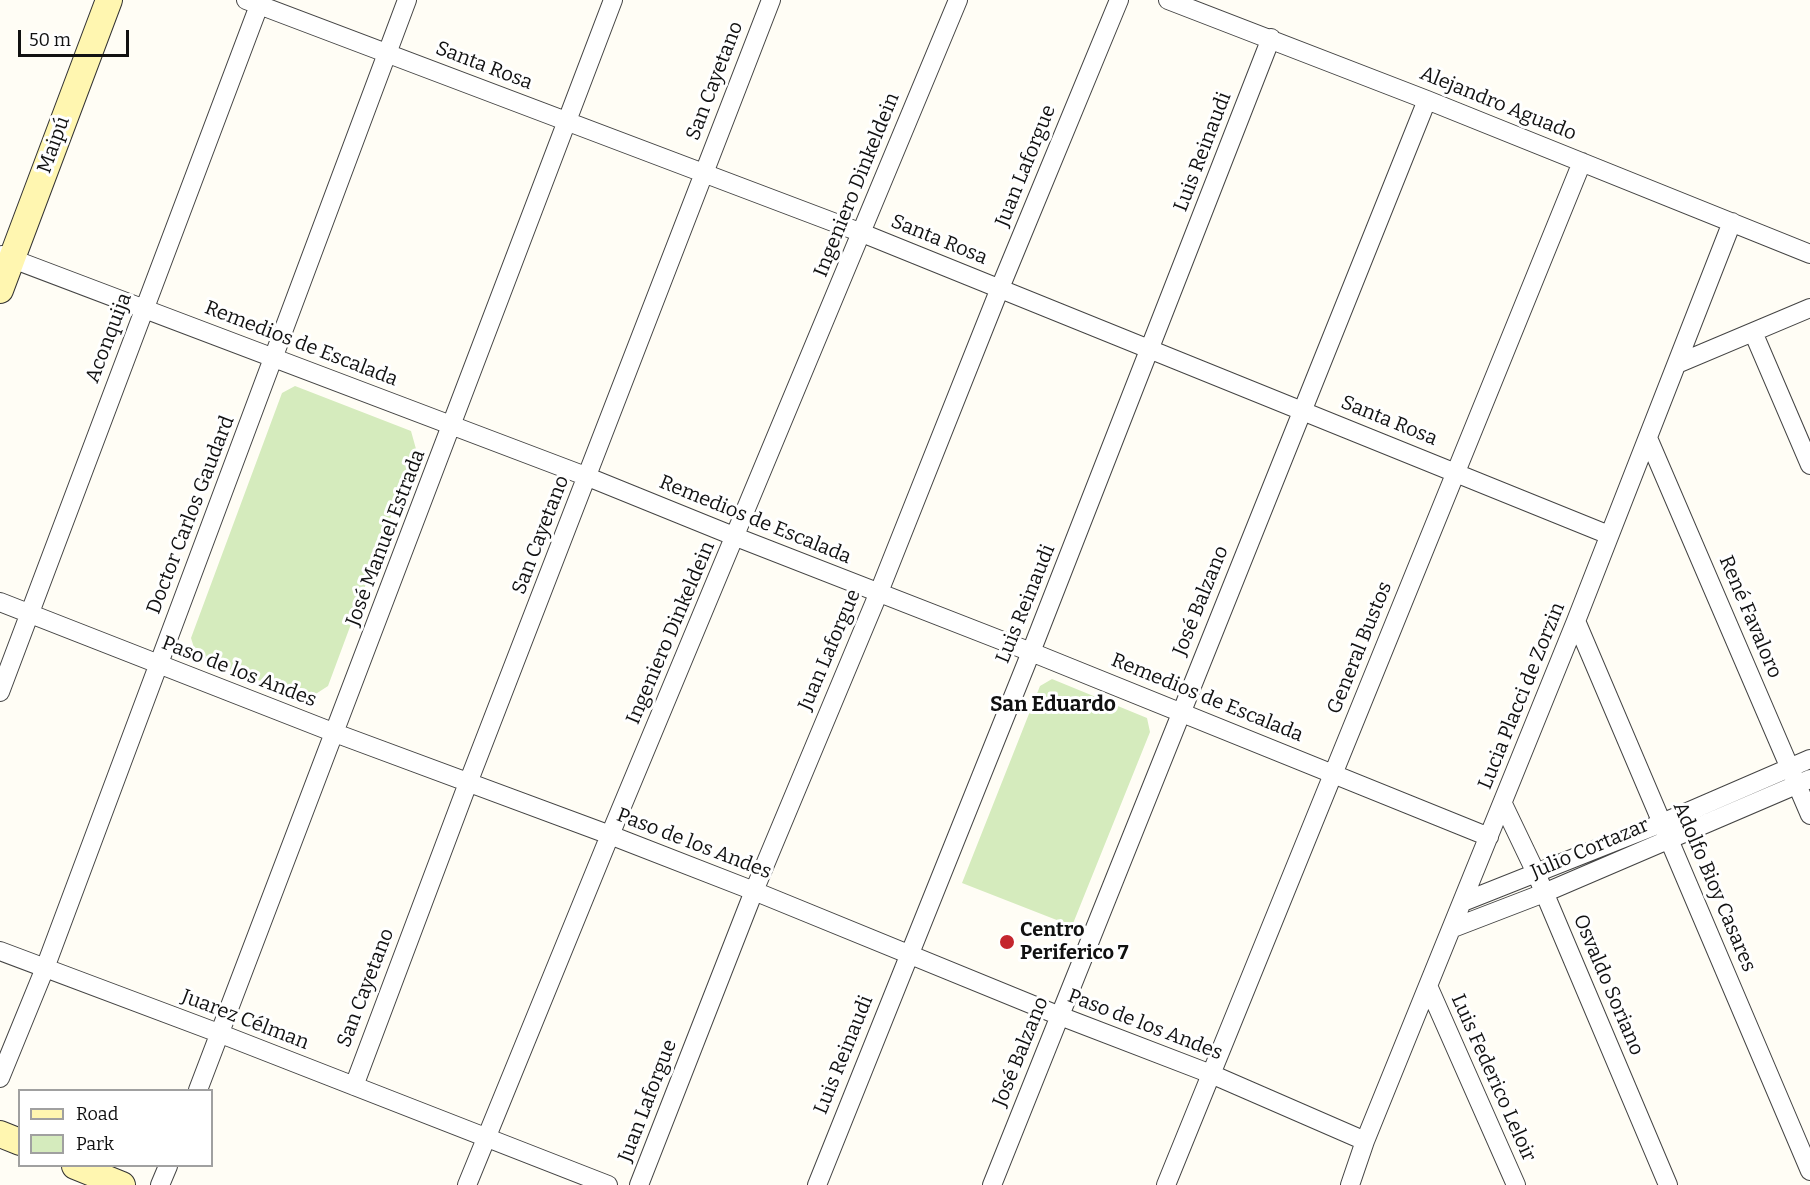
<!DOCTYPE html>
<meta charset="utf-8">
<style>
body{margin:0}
#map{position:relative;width:1810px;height:1185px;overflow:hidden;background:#fffdf5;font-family:Bitter,serif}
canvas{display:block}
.legend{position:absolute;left:18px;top:1089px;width:195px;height:78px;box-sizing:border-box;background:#fff;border:2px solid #a0a0a0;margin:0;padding:8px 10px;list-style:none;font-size:18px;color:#111}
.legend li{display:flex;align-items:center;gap:12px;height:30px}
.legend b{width:30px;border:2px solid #a0a0a0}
.scale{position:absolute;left:18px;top:30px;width:111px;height:27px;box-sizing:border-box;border:3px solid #111;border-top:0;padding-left:8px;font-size:18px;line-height:21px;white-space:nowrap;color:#111;-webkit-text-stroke:4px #fff;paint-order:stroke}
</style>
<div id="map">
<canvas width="1810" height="1185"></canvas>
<ul class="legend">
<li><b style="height:8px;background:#fff6b0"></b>Road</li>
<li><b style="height:16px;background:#d5ebbd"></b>Park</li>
</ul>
<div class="scale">50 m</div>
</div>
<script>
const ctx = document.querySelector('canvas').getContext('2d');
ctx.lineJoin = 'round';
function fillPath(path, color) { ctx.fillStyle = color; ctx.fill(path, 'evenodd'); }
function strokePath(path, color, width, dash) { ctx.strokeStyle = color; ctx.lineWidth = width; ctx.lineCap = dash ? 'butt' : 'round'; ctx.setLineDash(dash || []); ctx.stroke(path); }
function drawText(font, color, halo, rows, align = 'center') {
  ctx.font = font + ' Bitter,serif'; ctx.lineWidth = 6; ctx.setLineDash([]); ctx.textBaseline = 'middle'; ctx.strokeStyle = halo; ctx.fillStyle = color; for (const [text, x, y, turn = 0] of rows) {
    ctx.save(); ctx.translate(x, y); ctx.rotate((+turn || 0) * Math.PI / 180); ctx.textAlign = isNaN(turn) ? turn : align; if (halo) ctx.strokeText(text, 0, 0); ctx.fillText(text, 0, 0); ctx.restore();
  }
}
const green = new Path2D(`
 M 295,386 L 411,431 L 416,449 L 328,686 L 308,699 L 197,657 L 191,638 L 282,393 Z
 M 1052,679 L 1147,718 L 1150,732 L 1072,926 L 962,883 L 1040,686 Z`);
const street = new Path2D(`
 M 246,0 L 862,233 L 1609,535
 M 1168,0 L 1427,100 L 1810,254
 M 2,255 L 588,477 L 736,537 L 1031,652 L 1489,837
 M 1753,332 L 1810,465
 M 1677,364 L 1810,308
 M 1648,438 L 1810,815
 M 0,602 L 335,733 L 610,835 L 754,891 L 1060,1016 L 1211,1074 L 1365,1141
 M 1576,621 L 1810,1171
 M 0,692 L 261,0
 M 1503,804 L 1536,873 L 1668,1185
 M 1463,902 L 1662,823 L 1810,759
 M 1453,928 L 1544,893 L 1810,779
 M 0,951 L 221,1034 L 608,1185
 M 1429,988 L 1516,1185
 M 0,1078 L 45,968 L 407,0
 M 354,1086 L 468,783 L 771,0
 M 198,1090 L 613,0
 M 160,1185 L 168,1166
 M 467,1185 L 610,835 L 958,0
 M 639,1185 L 754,891 L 879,592 L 1000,288 L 1119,0
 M 817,1185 L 1031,652 L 1271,38
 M 992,1185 L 1427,100
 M 1166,1185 L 1582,162
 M 1350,1185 L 1365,1141 L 1576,621 L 1732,222`);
const secondary = new Path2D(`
 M 0,290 L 109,0
 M 0,1134 L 20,1142
 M 75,1166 L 122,1185`);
const markers = [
 [1007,942,8,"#c4262e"]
];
const streetNames = [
 ["Santa Rosa",484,66,21],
 ["San Cayetano",715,81,-69],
 ["Alejandro Aguado",1498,104,22],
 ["Maipú",54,145,-70],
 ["Luis Reinaudi",1203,152,-69],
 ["Juan Laforgue",1026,166,-68],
 ["Ingeniero Dinkeldein",857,185,-68],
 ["Santa Rosa",939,240,22],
 ["Aconquija",109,338,-69],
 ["Remedios de Escalada",301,344,21],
 ["Santa Rosa",1389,421,22],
 ["Doctor Carlos Gaudard",191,515,-69],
 ["Remedios de Escalada",755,520,22],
 ["San Cayetano",541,535,-69],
 ["José Manuel Estrada",386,538,-69],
 ["José Balzano",1201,601,-68],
 ["Luis Reinaudi",1026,604,-68],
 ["René Favaloro",1750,617,67],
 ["Ingeniero Dinkeldein",671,633,-67],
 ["General Bustos",1360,648,-68],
 ["Juan Laforgue",830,650,-67],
 ["Paso de los Andes",239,672,21],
 ["Lucia Placci de Zorzin",1522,696,-68],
 ["Remedios de Escalada",1207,698,22],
 ["Paso de los Andes",694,844,21],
 ["Julio Cortazar",1590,849,-23],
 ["Adolfo Bioy Casares",1714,887,67],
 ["Osvaldo Soriano",1608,985,67],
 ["San Cayetano",366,988,-69],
 ["Juarez Célman",245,1020,21],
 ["Paso de los Andes",1145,1025,21],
 ["José Balzano",1021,1052,-68],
 ["Luis Reinaudi",844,1055,-68],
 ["Luis Federico Leloir",1493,1078,66],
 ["Juan Laforgue",648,1101,-69]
];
const poiNames = [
 ["Centro",1020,930],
 ["Periferico 7",1020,953]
];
const neighbourhoodNames = [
 ["San Eduardo",1053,705]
];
fillPath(green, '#d5ebbd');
strokePath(street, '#444', 20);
strokePath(secondary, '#333', 28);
strokePath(street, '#fff', 18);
strokePath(secondary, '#fff6b0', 26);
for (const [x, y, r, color] of markers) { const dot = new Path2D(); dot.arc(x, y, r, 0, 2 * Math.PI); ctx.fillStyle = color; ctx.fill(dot); strokePath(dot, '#fff', 2); }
drawText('20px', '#111', '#fff', streetNames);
drawText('bold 20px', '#111', '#fff', poiNames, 'left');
drawText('bold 21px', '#111', '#fff', neighbourhoodNames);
</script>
